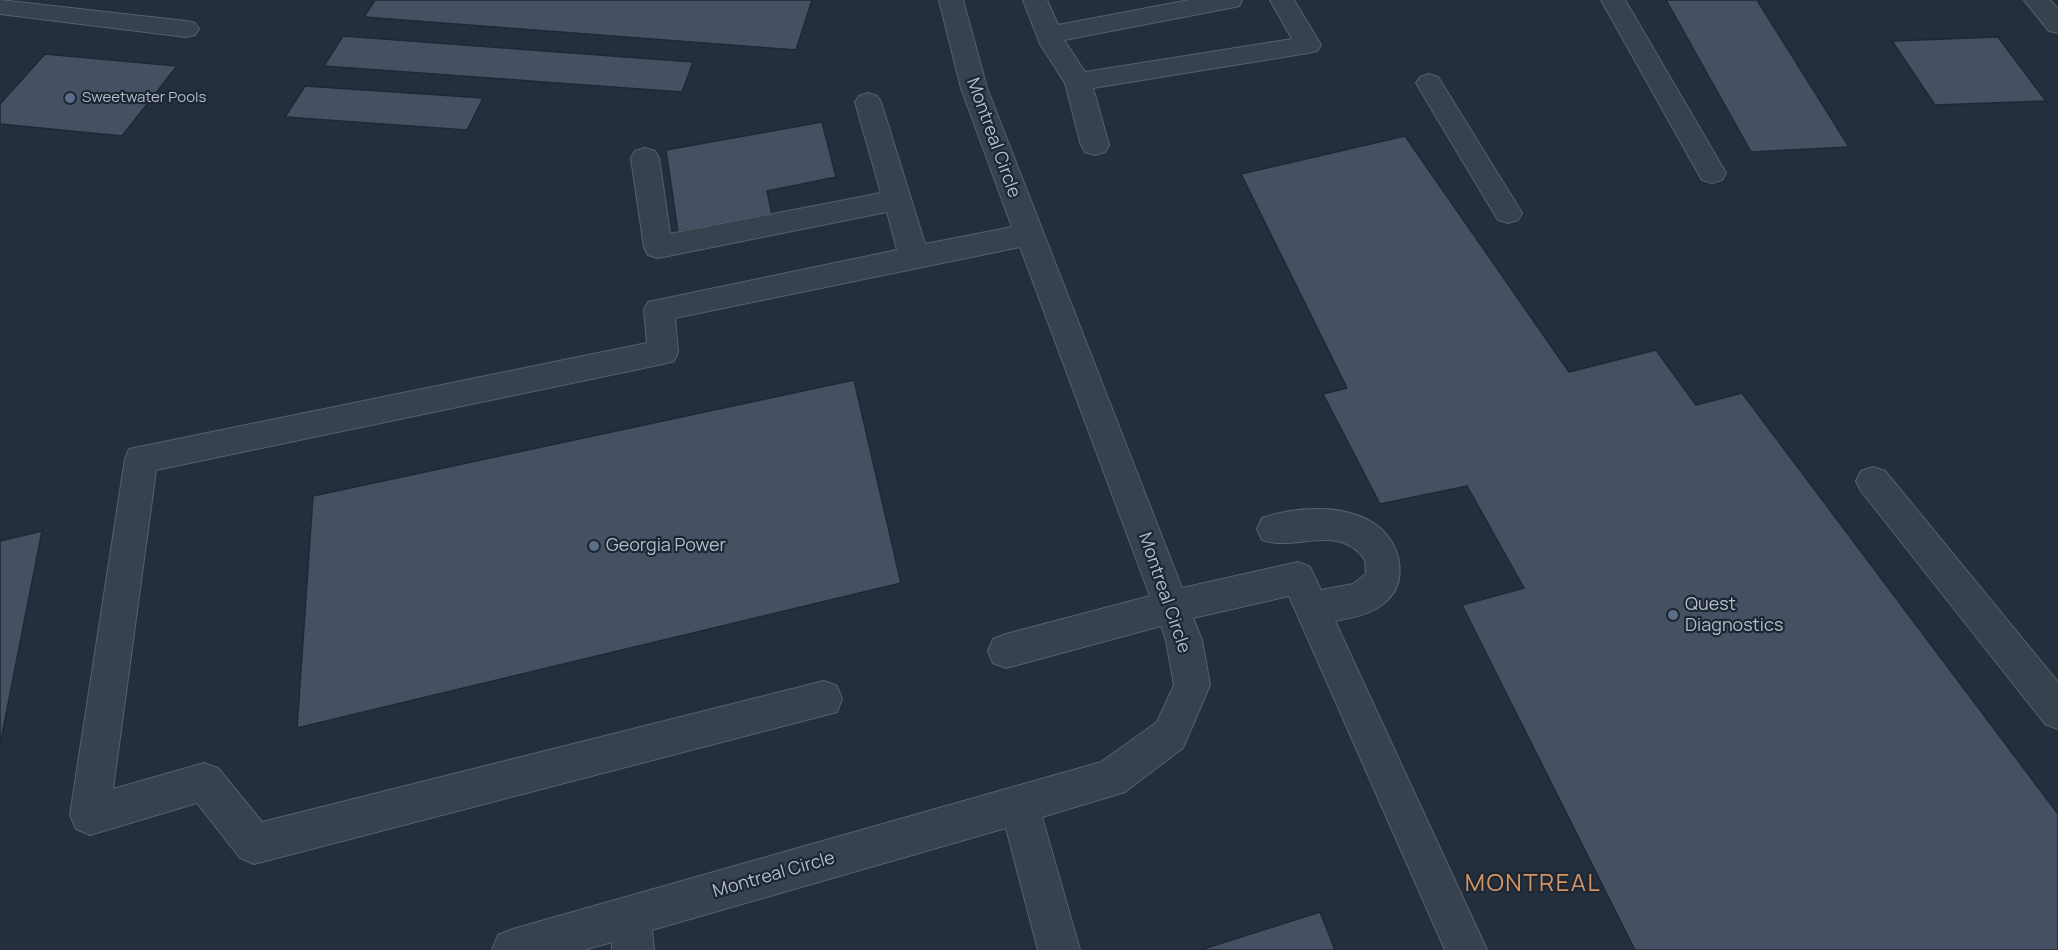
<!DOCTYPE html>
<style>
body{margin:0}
canvas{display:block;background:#242f3e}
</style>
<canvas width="2058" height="950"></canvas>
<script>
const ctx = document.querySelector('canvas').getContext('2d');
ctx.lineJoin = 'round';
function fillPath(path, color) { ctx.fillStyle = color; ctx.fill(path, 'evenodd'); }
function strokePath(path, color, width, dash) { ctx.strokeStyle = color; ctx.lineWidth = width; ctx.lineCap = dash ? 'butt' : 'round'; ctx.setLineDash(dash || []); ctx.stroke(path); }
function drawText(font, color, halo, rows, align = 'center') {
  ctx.font = font + ' Manrope,sans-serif'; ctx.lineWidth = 4.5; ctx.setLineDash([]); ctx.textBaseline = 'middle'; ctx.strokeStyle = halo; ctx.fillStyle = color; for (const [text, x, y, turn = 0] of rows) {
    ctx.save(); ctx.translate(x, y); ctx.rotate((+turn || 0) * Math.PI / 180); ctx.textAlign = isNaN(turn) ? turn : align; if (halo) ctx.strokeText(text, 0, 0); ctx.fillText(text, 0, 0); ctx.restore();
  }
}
const building = new Path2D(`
 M 375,0 L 812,0 L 796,50 L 364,17 Z
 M 1666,0 L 1757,0 L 1849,147 L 1751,152 Z
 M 343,36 L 693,62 L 682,92 L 324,66 Z
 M 1998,37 L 2046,101 L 1935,105 L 1892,41 Z
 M 45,54 L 177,66 L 122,136 L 0,124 L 0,104 Z
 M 305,86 L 483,98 L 467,130 L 285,117 Z
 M 822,122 L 836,177 L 767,191 L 772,214 L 678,232 L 666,150 Z
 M 1405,136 L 1569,372 L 1656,350 L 1696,405 L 1742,393 L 2058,814 L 2058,950 L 1635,950 L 1462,605 L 1524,588 L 1467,486 L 1380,504 L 1323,394 L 1347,388 L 1241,174 Z
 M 854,380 L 901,583 L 297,728 L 313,496 Z
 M 42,531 L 0,745 L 0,541 Z
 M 1320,912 L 1335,950 L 1200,950 Z`);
const minor = new Path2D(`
 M 0,0 L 186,21 L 195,23 L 199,29 L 195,35 L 186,37 L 0,14 Z
 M 939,0 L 963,0 L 987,88 L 1182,588 L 1298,562 L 1310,567 L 1321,590 L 1353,584 L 1366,574 L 1365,560 C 1340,522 1296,552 1262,540 L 1257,529 L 1262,518 C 1296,506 1349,503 1379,527 C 1402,546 1409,584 1383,604 C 1371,614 1351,618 1335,621 L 1487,950 L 1445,950 L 1289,596 L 1193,618 L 1202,640 L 1210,685 L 1183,748 L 1125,792 L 1042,817 L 1080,950 L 1038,950 L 1006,828 L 652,930 L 654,950 L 612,950 L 612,942 L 584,950 L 492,950 L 498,935 L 513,929 L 1101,762 L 1157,722 L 1174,685 L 1166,640 L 1161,626 L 1006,668 L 993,663 L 988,651 L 993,639 L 1006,634 L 1150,596 L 1020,247 L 675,318 L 678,352 L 674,361 L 663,364 L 156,470 L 113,789 L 204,763 L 218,768 L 262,822 L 824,681 L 837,686 L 842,699 L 837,712 L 254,864 L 240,858 L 197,803 L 90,835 L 76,829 L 70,815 L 125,459 L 129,449 L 647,343 L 644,310 L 648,302 L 897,250 L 887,212 L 658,258 L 648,255 L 644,247 L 631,158 L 635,151 L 645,148 L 655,151 L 659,158 L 670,234 L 881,193 L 855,102 L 859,96 L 868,93 L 877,96 L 881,102 L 925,244 L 1012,227 L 961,88 Z
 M 1023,0 L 1047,0 L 1058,25 L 1189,0 L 1242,0 L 1239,6 L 1230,8 L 1064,40 L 1085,72 L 1292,39 L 1270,0 L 1294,0 L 1321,45 L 1317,51 L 1308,53 L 1093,88 L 1109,145 L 1105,152 L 1095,155 L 1085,152 L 1081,145 L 1065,83 L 1040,44 Z
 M 1601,0 L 1625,0 L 1726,173 L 1722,180 L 1712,183 L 1702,180 Z
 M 2024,0 L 2050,0 L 2058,9 L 2058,33 L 2049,31 Z
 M 1429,74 L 1438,77 L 1522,213 L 1518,220 L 1508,223 L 1498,220 L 1416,83 L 1420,77 Z
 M 1873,467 L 1885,471 L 2058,682 L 2058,729 L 2045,724 L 1861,491 L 1856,481 L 1861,471 Z`);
const markers = [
 [70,98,6,"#5c6f8a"],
 [594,546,6,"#5c6f8a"],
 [1673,615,6,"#5c6f8a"]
];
const farPoinames = [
 ["Sweetwater Pools",82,98]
];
const streetNames = [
 ["Montreal Circle",993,138,70],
 ["Montreal Circle",1164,593,71],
 ["Montreal Circle",774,875,-16]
];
const poiNames = [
 ["Georgia Power",606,546],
 ["Quest",1685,605],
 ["Diagnostics",1685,626]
];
const nearNeighbourhoodnames = [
 ["MONTREAL",1533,884]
];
fillPath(building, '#455162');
strokePath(building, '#1f2835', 1.5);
strokePath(minor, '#565f6c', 2);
fillPath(minor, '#38414e');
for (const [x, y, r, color] of markers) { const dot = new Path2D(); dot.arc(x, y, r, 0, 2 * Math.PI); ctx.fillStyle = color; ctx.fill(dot); strokePath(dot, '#1d2633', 2); }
drawText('15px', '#b4bcc9', '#1d2633', farPoinames, 'left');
drawText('18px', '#b4bcc9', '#1d2633', streetNames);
drawText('18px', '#b4bcc9', '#1d2633', poiNames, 'left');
ctx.letterSpacing = '1.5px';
drawText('24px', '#d59563', '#1d2633', nearNeighbourhoodnames);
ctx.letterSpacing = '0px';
</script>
